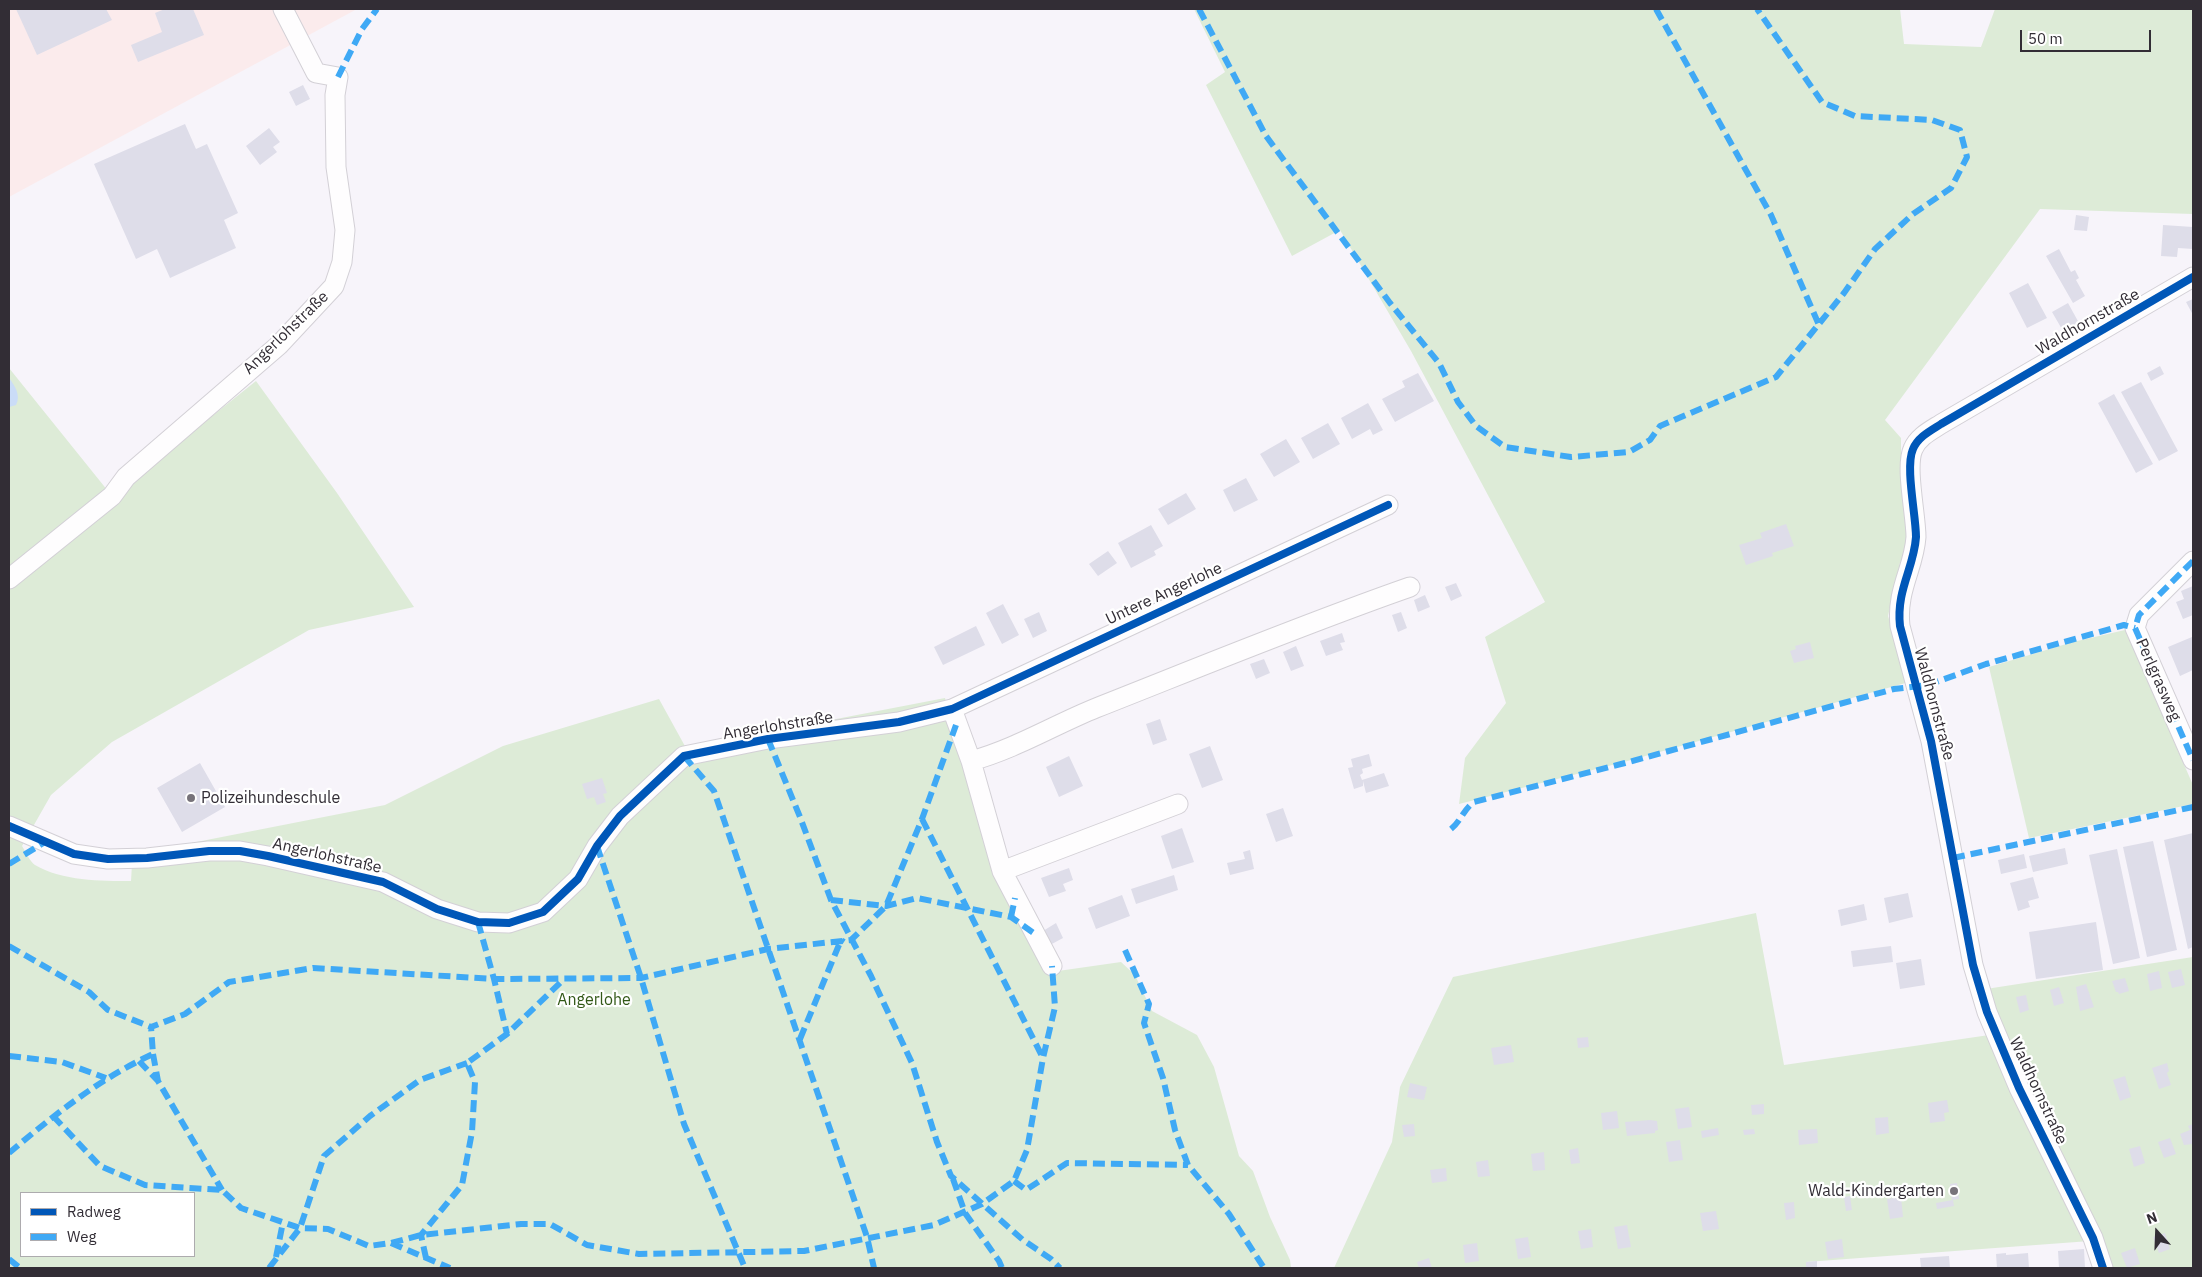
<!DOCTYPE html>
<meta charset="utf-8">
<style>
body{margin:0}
#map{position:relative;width:2202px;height:1277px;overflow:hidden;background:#f7f4fa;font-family:"IBM Plex Sans",sans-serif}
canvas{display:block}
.frame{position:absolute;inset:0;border:10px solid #322d35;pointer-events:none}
.legend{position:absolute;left:20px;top:1192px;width:175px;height:65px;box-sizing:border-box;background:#fff;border:1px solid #adabae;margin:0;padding:6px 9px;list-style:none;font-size:15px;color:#322d35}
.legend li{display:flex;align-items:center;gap:10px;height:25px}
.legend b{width:25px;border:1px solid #adabae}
.north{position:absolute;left:2132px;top:1207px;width:50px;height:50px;-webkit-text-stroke:4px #fff;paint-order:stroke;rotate:340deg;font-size:14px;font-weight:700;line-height:20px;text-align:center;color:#322d35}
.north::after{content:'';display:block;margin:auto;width:18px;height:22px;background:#322d35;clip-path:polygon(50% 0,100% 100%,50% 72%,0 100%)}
.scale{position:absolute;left:2020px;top:30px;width:131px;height:22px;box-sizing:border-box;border:2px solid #322d35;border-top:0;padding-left:6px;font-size:15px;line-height:18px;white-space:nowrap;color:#322d35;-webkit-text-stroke:4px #fff;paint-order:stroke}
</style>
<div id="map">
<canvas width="2202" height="1277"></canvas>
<div class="frame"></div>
<ul class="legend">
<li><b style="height:6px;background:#0057b8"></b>Radweg</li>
<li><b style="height:6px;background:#3fa9f5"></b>Weg</li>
</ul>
<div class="north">N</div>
<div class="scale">50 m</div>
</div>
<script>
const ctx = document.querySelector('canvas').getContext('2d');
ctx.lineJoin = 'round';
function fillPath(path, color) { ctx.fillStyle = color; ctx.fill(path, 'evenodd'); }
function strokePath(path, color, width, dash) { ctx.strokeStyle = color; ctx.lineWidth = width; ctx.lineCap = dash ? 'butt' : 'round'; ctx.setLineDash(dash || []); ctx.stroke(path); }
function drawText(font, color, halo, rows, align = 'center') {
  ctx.font = font + ' "IBM Plex Sans",sans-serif'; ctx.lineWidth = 4.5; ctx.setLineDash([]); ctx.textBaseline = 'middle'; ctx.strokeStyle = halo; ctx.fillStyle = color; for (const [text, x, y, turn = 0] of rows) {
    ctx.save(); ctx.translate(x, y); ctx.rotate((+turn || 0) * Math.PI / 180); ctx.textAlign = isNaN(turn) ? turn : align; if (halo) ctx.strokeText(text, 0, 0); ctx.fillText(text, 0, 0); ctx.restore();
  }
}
const industrial = new Path2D(`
 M 9,9 L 357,9 L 9,197 Z`);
const green = new Path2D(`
 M 1194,9 L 1900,9 L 1904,44 L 1981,47 L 1995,9 L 2193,9 L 2193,214 L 2040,209 L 1885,420 L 1901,438 L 1901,466 L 1907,546 L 1900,563 L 1888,616 L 1909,682 L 1624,762 L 1459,804 L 1465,758 L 1506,703 L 1485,637 L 1545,602 L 1411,351 L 1340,230 L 1292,256 L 1206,85 L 1225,72 Z
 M 9,368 L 112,496 L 256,381 L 337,493 L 414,607 L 309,630 L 112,742 L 51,795 L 22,846 C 26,852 30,862 35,865 C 62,881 101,881 131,881 L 132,864 L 176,846 L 385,805 L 503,746 L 659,699 L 686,748 L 945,698 L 984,844 L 1051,972 L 1121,962 L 1135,975 L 1152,1011 L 1197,1035 L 1214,1067 L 1239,1156 L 1253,1171 L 1270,1217 L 1290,1260 L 1291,1268 L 9,1268 ZM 21,1193 L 194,1193 L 194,1256 L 21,1256 Z
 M 2125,630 L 2193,785 L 2193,804 L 2029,838 L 1989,667 L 2073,642 Z
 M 1756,913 L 1784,1065 L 2003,1033 L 1986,989 L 2193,957 L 2193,1268 L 2096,1268 L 2090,1241 L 1806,1262 L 1806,1268 L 1334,1268 L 1392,1142 L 1400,1087 L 1453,977 Z`);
const water = new Path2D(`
 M 9,378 C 15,386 21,395 16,405 L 9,407 Z`);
const building = new Path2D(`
 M 16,9 L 106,9 L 112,20 L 37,55 Z
 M 165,9 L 193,9 L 204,35 L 138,62 L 131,45 L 162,32 L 155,13 Z
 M 303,85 L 310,99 L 296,106 L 289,92 Z
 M 185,124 L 196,149 L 207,144 L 238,213 L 224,220 L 236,248 L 170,278 L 157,249 L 136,259 L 94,164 Z
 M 269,128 L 280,142 L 273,147 L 277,152 L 260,165 L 246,146 Z
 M 2076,215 L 2089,217 L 2087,231 L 2074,230 Z
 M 2163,225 L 2193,227 L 2193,249 L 2178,248 L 2177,257 L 2161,256 Z
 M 2059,249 L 2071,272 L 2075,270 L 2079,278 L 2076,280 L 2085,296 L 2073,303 L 2046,256 Z
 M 2028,283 L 2047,318 L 2027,328 L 2009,293 Z
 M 2193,299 L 2193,315 L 2186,302 Z
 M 2068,303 L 2079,323 L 2063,331 L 2052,312 Z
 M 2160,366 L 2164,374 L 2151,381 L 2147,373 Z
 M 1418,373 L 1434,401 L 1395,422 L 1382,399 L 1405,387 L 1402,381 Z
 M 2141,382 L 2178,451 L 2159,461 L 2121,392 Z
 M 2114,394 L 2153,464 L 2136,473 L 2098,403 Z
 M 1368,403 L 1383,430 L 1373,435 L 1370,429 L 1352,439 L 1341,418 Z
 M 1328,423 L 1340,444 L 1313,459 L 1301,438 Z
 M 1286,439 L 1300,462 L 1274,477 L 1260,454 Z
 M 1246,478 L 1258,500 L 1234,512 L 1223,490 Z
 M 1186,493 L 1196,509 L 1168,525 L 1158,509 Z
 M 1786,524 L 1794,546 L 1772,553 L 1773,556 L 1746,565 L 1739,545 L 1762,538 L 1760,533 Z
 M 1151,525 L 1163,546 L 1154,551 L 1156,555 L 1131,568 L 1118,543 Z
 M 1108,551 L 1117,563 L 1098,576 L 1089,564 Z
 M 1456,583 L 1462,596 L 1451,601 L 1445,587 Z
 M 2193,586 L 2193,615 L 2183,619 L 2176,602 L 2184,599 L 2181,591 Z
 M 1425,595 L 1430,607 L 1418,612 L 1414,600 Z
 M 1003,604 L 1019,635 L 1002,644 L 986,613 Z
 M 1039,612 L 1047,631 L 1033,638 L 1024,619 Z
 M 1401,612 L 1407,628 L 1398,632 L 1392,615 Z
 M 976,626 L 985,645 L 943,665 L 934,647 Z
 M 1342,633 L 1345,642 L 1340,643 L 1343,650 L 1326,656 L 1320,641 Z
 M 2192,637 L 2193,670 L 2180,676 L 2168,647 Z
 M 1810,642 L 1814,658 L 1794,663 L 1790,651 L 1796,649 L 1795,646 Z
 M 1296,646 L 1304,666 L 1291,671 L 1283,652 Z
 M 1264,659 L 1270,673 L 1256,679 L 1250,664 Z
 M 1160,719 L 1167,740 L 1153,745 L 1146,724 Z
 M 1210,746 L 1223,780 L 1202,788 L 1189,754 Z
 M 1369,754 L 1372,766 L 1362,769 L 1363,773 L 1360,775 L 1362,780 L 1384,773 L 1389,786 L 1366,793 L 1363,781 L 1363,786 L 1354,789 L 1348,768 L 1353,767 L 1351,759 Z
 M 1069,756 L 1083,786 L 1059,797 L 1046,767 Z
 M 200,763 L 225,807 L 182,832 L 157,788 Z
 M 602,778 L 607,793 L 603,794 L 606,802 L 597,805 L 594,797 L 587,799 L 582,784 Z
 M 1283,808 L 1293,836 L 1276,842 L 1266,814 Z
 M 1182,828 L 1194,862 L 1172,869 L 1161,836 Z
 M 2193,833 L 2193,947 L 2188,949 L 2164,840 Z
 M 2153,841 L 2177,950 L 2147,957 L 2123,847 Z
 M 2065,848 L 2068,864 L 2033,872 L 2029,856 Z
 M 2117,849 L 2140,958 L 2113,964 L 2089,855 Z
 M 1250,850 L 1254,869 L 1230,875 L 1227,863 L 1245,859 L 1243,852 Z
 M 2024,854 L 2027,868 L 2001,874 L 1998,860 Z
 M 1069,868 L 1073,880 L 1063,884 L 1066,891 L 1049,897 L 1041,878 Z
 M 1174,875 L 1178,890 L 1136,904 L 1131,889 Z
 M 2033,877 L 2039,898 L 2028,901 L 2030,907 L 2018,911 L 2010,883 Z
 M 1908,893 L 1913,917 L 1889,923 L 1884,898 Z
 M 1122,895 L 1130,916 L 1096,929 L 1088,908 Z
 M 1864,904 L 1867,920 L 1841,926 L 1838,910 Z
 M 2096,922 L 2103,970 L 2036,979 L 2029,932 Z
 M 1056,923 L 1063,938 L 1050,945 L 1043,931 Z
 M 1891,946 L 1893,962 L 1853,967 L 1851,951 Z
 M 1921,959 L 1925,985 L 1900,989 L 1896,963 Z
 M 2181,969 L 2185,985 L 2172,988 L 2168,972 Z
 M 2159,971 L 2162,988 L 2150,991 L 2147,974 Z
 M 2125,978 L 2129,991 L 2119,994 L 2118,992 L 2116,992 L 2112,981 Z
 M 2086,984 L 2094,1007 L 2080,1011 L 2076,987 Z
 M 2059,987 L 2064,1003 L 2054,1006 L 2050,990 Z
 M 2026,995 L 2029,1010 L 2020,1013 L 2016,997 Z
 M 1588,1037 L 1589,1047 L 1578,1048 L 1577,1038 Z
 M 1511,1045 L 1514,1062 L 1494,1065 L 1491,1048 Z
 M 2167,1063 L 2169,1071 L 2167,1073 L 2171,1085 L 2159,1089 L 2152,1068 Z
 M 2125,1076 L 2131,1097 L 2120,1101 L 2113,1080 Z
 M 1410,1083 L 1427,1087 L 1424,1100 L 1407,1097 Z
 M 1947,1100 L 1949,1112 L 1944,1113 L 1945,1121 L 1930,1123 L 1928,1103 Z
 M 1764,1104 L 1764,1114 L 1752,1115 L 1751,1105 Z
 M 1689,1107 L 1692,1127 L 1678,1129 L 1675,1109 Z
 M 1617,1111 L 1619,1128 L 1603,1130 L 1601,1113 Z
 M 1888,1117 L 1889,1133 L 1876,1135 L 1875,1118 Z
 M 1650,1120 L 1657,1121 L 1658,1130 L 1655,1131 L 1655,1133 L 1627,1136 L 1625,1122 Z
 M 1414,1124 L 1415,1136 L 1404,1137 L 1402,1125 Z
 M 2193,1124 L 2193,1144 L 2184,1145 L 2180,1134 L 2190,1130 L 2188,1126 Z
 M 1718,1128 L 1719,1135 L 1702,1138 L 1701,1131 Z
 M 1754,1129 L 1755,1134 L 1744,1135 L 1743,1130 Z
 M 1817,1129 L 1818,1143 L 1799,1145 L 1798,1130 Z
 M 2170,1138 L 2176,1154 L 2164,1158 L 2158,1142 Z
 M 1680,1140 L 1683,1160 L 1669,1162 L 1666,1142 Z
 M 2140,1146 L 2145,1163 L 2134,1167 L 2129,1149 Z
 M 1578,1148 L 1580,1163 L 1571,1164 L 1569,1150 Z
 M 1544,1152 L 1545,1170 L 1533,1171 L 1531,1154 Z
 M 1488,1160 L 1490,1176 L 1478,1177 L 1476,1162 Z
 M 1446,1168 L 1447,1181 L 1432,1183 L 1430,1170 Z
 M 1957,1183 L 1959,1199 L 1952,1200 L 1950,1184 Z
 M 1850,1196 L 1852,1210 L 1846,1211 L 1844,1197 Z
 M 1901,1197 L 1903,1217 L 1890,1219 L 1887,1199 Z
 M 1953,1200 L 1954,1206 L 1937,1209 L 1936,1203 Z
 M 1794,1202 L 1795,1218 L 1786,1220 L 1784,1203 Z
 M 1716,1211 L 1719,1229 L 1703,1231 L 1700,1213 Z
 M 1627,1225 L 1631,1247 L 1618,1249 L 1614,1227 Z
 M 1591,1229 L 1593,1247 L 1581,1249 L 1578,1231 Z
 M 2165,1233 L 2170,1249 L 2159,1253 L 2153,1237 Z
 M 1528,1237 L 1531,1257 L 1518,1259 L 1515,1239 Z
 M 1842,1239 L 1844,1257 L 1828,1259 L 1825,1242 Z
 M 1477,1243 L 1479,1261 L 1465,1263 L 1463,1245 Z
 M 2135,1248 L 2140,1264 L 2127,1268 L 2121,1253 Z
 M 2084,1249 L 2085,1268 L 2059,1268 L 2058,1251 Z
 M 2006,1253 L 2006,1255 L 2028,1253 L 2029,1268 L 1997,1268 L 1996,1254 Z
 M 1949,1256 L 1950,1268 L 1921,1268 L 1920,1258 Z
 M 1429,1258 L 1432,1268 L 1419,1268 L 1417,1262 Z
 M 1817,1261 L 1817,1268 L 1806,1268 L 1806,1262 Z`);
const minor = new Path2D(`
 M 2193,561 L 2139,615 L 2135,628 L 2193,760
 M 9,579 L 112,496 L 126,477 L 279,345 L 334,286 L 342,262 L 345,230 L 336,167 L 335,95 L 338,77 L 316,73 L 283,9
 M 952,709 L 971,761 L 1002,871 L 1052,966
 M 971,761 C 1015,749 1054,725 1096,708 C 1200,667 1304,624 1410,587
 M 9,826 L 74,854 L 108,859 L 147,858 L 209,851 L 240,851 L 268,856 L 383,882 L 437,909 L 478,922 L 509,923 L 543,912 L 578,879 L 597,846 L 620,816 L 684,756 L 768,739 L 899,722 L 952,709 L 1388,505
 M 1002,871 L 1178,804
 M 2103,1268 L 2093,1238 L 2019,1088 L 1987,1012 L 1973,965 L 1931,741 L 1900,626 C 1896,590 1914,568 1916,537 C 1916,515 1905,467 1913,449 C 1918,437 1930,431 1941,424 L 2193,277`);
const quiet = new Path2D(`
 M 1199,9 L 1266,136 L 1390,303 L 1439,363 L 1458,402 L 1476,426 L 1505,447 L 1571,457 L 1629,452 L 1650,440 L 1660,426 L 1776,377 L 1844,293 L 1875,249 L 1913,214 L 1951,188 L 1967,157 L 1960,130 L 1932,120 L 1855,116 L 1822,102 L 1757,9
 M 1656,9 L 1771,215 L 1819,325
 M 338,77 L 362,29 L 377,9
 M 2193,561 L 2139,615 L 2135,628 L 2193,760
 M 768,739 L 800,817 L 831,900 L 871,976 L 912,1063 L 937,1142 L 951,1176 L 1023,1240 L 1051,1259 L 1060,1268
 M 684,756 L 714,791 L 867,1237 L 874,1268
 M 922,819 L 1043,1058
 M 1451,829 C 1461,821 1463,810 1474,802 L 1625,763 L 1894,689 L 1928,685 L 1986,664 L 2124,625 L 2135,628
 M 597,846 L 641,978 L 684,1124 L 745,1268
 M 1953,858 L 2193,807
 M 9,864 L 45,842
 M 831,900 L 886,906 L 917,898 L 1011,917 L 1035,934
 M 1011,917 L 1015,898
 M 478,922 L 494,979 L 507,1034
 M 9,946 L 89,992 L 108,1010 L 151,1027
 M 1125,950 L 1149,1004 L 1144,1023 L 1163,1078 L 1175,1130 L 1188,1165 L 1229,1214 L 1264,1268
 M 800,1039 L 841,940 L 844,942
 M 153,1054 L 158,1081 L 222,1190
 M 9,1056 L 62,1062 L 106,1078
 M 139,1061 L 158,1081
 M 53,1116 L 100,1166 L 145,1185 L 222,1190 L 241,1208 L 300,1228 L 328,1229 L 369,1246 L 391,1243 L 421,1235 L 521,1224 L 550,1224 L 587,1245 L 639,1254 L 804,1251 L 934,1225 L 982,1204 L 1014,1181 L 1027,1150 L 1043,1058 L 1055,1007 L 1052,966
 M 9,1153 C 54,1115 99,1079 153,1054 L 151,1027 L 185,1014 L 229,982 L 313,968 L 494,979 L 641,978 L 768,949 L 851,940 L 886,906 L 922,819 L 956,725
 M 953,1179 L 965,1213 L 999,1261 L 1002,1268
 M 1014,1181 L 1026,1190 L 1067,1163 L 1188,1165
 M 391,1243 L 450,1268
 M 276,1257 L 283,1222
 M 426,1258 L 421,1235 L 462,1185 L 472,1132 L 475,1082 L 467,1063 L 507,1034 L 564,979
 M 9,1259 L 20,1268
 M 269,1268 L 300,1228 L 324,1156 L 370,1116 L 420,1080 L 467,1063`);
const cycleway = new Path2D(`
 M 9,826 L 74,854 L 108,859 L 147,858 L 209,851 L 240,851 L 268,856 L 383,882 L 437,909 L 478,922 L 509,923 L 543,912 L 578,879 L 597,846 L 620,816 L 684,756 L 768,739 L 899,722 L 952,709 L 1388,505
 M 2103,1268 L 2093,1238 L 2019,1088 L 1987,1012 L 1973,965 L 1931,741 L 1900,626 C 1896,590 1914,568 1916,537 C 1916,515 1905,467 1913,449 C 1918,437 1930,431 1941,424 L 2193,277`);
const markers = [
 [191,798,5,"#77737a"],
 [1954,1191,5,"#77737a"]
];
const streetNames = [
 ["Waldhornstraße",2088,322,-30],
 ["Angerlohstraße",286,333,-44],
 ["Untere Angerlohe",1164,594,-25],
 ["Perlgrasweg",2158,680,66],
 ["Waldhornstraße",1934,704,75],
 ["Angerlohstraße",778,726,-9],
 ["Angerlohstraße",327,856,13],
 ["Waldhornstraße",2038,1091,65]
];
const poiNames = [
 ["Polizeihundeschule",201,798],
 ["Wald-Kindergarten",1944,1191,"right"]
];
const parkNames = [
 ["Angerlohe",594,1000]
];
fillPath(industrial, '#fbebec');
fillPath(green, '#ddebd7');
fillPath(water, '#cadcf7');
fillPath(building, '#dedde9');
strokePath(minor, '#d3d0d6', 21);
strokePath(minor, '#fefdfe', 19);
strokePath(quiet, '#3fa9f5', 6, [12, 6]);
strokePath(cycleway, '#0057b8', 8);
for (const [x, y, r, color] of markers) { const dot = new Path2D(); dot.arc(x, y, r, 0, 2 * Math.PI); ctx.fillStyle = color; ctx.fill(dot); strokePath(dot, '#fff', 2); }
drawText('16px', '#322d35', '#fff', streetNames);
drawText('16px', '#322d35', '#fff', poiNames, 'left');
drawText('16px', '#325817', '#fff', parkNames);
</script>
